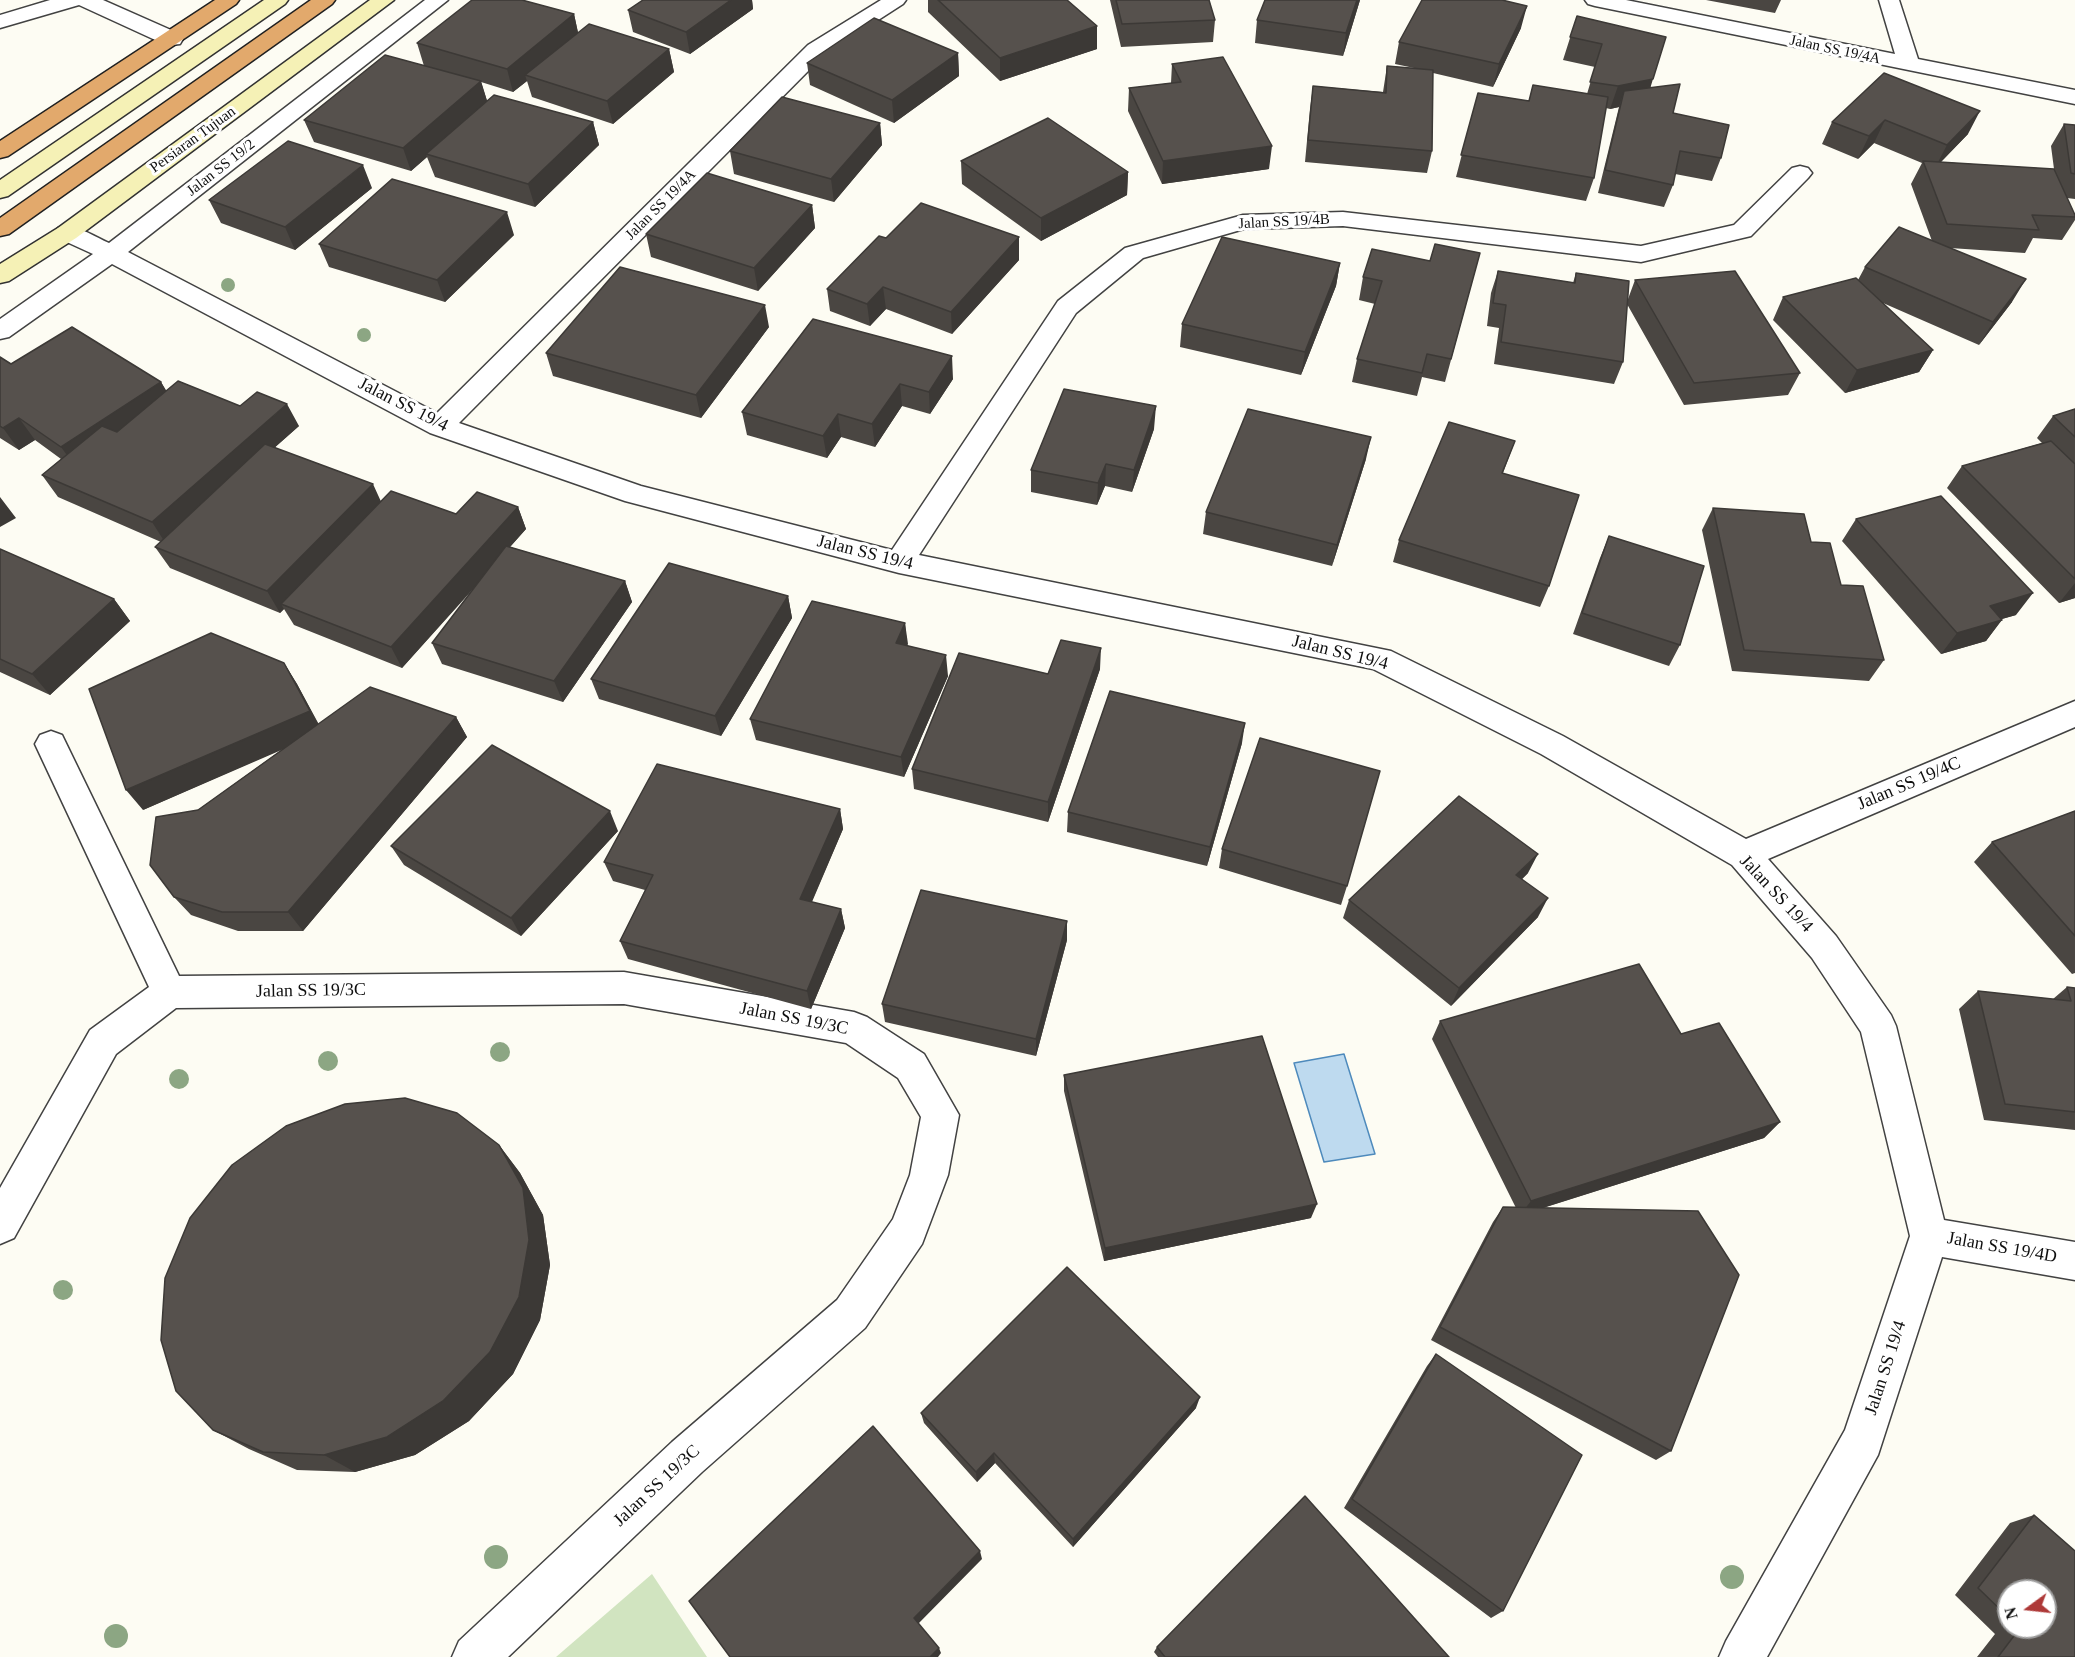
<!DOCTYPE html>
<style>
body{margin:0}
#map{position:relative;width:2075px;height:1657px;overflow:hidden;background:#fdfcf3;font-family:Georgia,serif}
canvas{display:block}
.north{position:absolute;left:1997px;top:1579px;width:60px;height:60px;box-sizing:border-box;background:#fff;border:2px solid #9f9f9f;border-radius:50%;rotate:255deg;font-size:16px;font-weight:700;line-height:24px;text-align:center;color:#0f0f0f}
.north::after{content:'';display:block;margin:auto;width:21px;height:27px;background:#ae3938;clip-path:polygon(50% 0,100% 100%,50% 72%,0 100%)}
</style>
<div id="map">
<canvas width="2075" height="1657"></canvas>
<div class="north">N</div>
</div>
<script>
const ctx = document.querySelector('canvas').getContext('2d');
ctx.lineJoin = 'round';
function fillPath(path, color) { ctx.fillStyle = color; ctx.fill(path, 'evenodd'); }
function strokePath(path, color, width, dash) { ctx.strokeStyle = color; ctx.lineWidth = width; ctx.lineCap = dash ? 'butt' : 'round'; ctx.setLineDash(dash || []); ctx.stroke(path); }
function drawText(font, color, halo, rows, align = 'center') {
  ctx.font = font + ' Georgia,serif'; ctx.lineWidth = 6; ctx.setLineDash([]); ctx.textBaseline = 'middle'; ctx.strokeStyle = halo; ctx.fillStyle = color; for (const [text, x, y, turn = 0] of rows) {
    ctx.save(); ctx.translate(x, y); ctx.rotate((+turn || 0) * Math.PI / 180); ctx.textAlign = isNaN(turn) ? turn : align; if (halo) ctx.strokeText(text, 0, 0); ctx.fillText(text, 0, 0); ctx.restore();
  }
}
const green = new Path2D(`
 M 652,1574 L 707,1657 L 556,1657 Z`);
const water = new Path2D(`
 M 1344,1054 L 1375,1154 L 1324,1162 L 1294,1063 Z`);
const street = new Path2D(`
 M 50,0 L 103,0 L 180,34 L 183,39 L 180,44 L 172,45 L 164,44 L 79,5 L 0,28 L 0,15 Z
 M 425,0 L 448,0 L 128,252 L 437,413 L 808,45 L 881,0 L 906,0 L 903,4 L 824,55 L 459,423 L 641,486 L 892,550 L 1058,301 L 1125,248 L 1243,215 L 1343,212 L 1641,246 L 1734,225 L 1792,168 L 1800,166 L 1808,168 L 1812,173 L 1808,178 L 1751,236 L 1641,262 L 1343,226 L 1244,229 L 1143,258 L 1076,313 L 919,555 L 1391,651 L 1563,736 L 1746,839 L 2075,701 L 2075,727 L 1768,859 L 1836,936 L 1891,1015 L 1896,1026 L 1944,1220 L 2075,1242 L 2075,1280 L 1942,1257 L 1878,1455 L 1767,1657 L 1719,1657 L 1726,1641 L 1845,1430 L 1910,1236 L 1861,1032 L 1812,958 L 1732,865 L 1541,754 L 1373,669 L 899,573 L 625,501 L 430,433 L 112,264 L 9,337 L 0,339 L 0,319 L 93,254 L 58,238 L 55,233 L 58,228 C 76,223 93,236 109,243 Z
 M 1585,0 L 1626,0 L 1895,54 L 1879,0 L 1899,0 L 1918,59 L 2075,90 L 2075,104 L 1595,6 L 1588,4 Z
 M 51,731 L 62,735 L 179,976 L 624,972 L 854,1012 L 867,1017 L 924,1054 L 959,1115 L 948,1175 L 922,1244 L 865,1328 L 702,1472 L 508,1657 L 452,1657 L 459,1641 L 672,1442 L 837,1300 L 893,1219 L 910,1175 L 921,1117 L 898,1078 L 846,1043 L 624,1004 L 176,1008 L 116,1054 L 14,1238 L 0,1244 L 0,1188 L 90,1030 L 149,987 L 35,744 L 40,735 Z`);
const secondary = new Path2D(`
 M 264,0 L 288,0 L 285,4 L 8,196 L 0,198 L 0,180 Z
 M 370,0 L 394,0 L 76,238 L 9,281 L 0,283 L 0,264 L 58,228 Z`);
const highway = new Path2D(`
 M 215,0 L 239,0 L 236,4 L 8,156 L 0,158 L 0,141 Z
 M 311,0 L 335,0 L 332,4 L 9,234 L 0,236 L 0,218 Z`);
const trees = [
 [228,285,7],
 [364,335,7],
 [500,1052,10],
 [328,1061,10],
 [179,1079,10],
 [63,1290,10],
 [496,1557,12],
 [1732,1577,12],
 [116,1636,12]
];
const wall = new Path2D(`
 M 643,0 L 752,0 L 753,9 L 690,54 L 633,32 L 628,10 Z
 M 928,0 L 1067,0 L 1097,49 L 1000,81 L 928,12 Z
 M 1110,0 L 1209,0 L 1215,20 L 1213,42 L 1121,47 Z
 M 1360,0 L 1343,56 L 1255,43 L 1257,20 Z
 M 1706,0 L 1781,0 L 1775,13 Z
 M 574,14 L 578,33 L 669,49 L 674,72 L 613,124 L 532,97 L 527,81 L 513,92 L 481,82 L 487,101 L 593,122 L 599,145 L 535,207 L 435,177 L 427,157 L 411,171 L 314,142 L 304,120 L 424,66 L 417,43 Z
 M 1577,16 L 1651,87 L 1673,113 L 1721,158 L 1712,181 L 1675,174 L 1673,185 L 1664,207 L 1598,193 L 1619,107 L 1610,109 L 1606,108 L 1594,178 L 1586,201 L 1456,177 L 1478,93 L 1529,101 L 1533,85 L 1587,94 L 1595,67 L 1563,60 Z
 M 1521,28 L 1493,87 L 1433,73 L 1432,151 L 1427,173 L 1305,162 L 1310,109 L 1313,86 L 1383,92 L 1387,66 L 1414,68 L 1395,64 L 1399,42 Z
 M 958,53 L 959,76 L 894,123 L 810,85 L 807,63 Z
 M 1172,64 L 1269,169 L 1162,184 L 1128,111 L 1129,88 L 1171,83 Z
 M 1884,73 L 1968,134 L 1941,162 L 2054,169 L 2051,146 L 2064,124 L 2075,125 L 2075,199 L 2067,198 L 2075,215 L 2075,220 L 2062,240 L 2033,238 L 2025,253 L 1950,248 L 2012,302 L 1979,345 L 1883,303 L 1933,350 L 1919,372 L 1845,393 L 1773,320 L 1783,297 L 1858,280 L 1865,267 L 1932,241 L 1911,184 L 1922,163 L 1874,143 L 1858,159 L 1822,144 L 1832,122 Z
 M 880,123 L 882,145 L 834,202 L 734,174 L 730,151 Z
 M 961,161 L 1128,172 L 1127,195 L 1041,241 L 962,184 Z
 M 372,188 L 295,250 L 221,223 L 209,200 Z
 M 812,205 L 815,228 L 758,291 L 651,257 L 646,234 Z
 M 514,235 L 445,302 L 329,267 L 319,244 Z
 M 1019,237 L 1019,260 L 952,334 L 886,309 L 870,326 L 830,311 L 827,289 L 886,238 Z
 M 1480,253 L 1445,382 L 1422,377 L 1417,396 L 1352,382 L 1357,359 L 1375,304 L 1359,300 L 1363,277 L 1430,261 Z
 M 1340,263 L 1336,286 L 1301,375 L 1180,347 L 1182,324 Z
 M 1498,271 L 1573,283 L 1576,273 L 1628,299 L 1635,280 L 1800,373 L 1788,395 L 1684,405 L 1627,304 L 1623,362 L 1614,384 L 1494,364 L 1499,328 L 1487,326 L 1491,293 Z
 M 813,319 L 953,379 L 930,414 L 902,406 L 875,447 L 841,437 L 827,458 L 747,435 L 742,412 Z
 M 769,327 L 701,418 L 553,376 L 546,353 Z
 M 0,357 L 11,364 L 161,382 L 166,391 L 240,406 L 299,426 L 274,448 L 381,501 L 456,514 L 518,507 L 526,529 L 510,547 L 625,581 L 632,602 L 563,702 L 442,664 L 432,643 L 475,587 L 402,668 L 294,625 L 284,609 L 280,613 L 170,568 L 155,547 L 161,542 L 58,497 L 42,475 L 61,459 L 35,440 L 19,450 L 0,438 Z
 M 2075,409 L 2075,598 L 2059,603 L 1947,488 L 1962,466 L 2042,443 L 2037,438 L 2053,416 Z
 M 1154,429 L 1132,492 L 1105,486 L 1097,505 L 1031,492 L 1031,470 Z
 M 1515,441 L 1503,473 L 1549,586 L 1540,607 L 1393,562 L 1399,540 Z
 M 1366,459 L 1332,566 L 1203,534 L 1206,512 Z
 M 1713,508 L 1811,542 L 1841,585 L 1884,660 L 1869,681 L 1732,671 L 1702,530 Z
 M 1856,519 L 2016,615 L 2002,619 L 1986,641 L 1941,654 L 1842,541 Z
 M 1609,536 L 1680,645 L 1669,666 L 1573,634 L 1600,558 Z
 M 0,549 L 114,599 L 130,621 L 50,695 L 0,672 Z
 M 788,596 L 792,618 L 721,736 L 599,699 L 591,679 Z
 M 905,623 L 907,645 L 948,676 L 904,777 L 756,740 L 750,719 Z
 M 284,663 L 297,684 L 318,724 L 456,717 L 467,737 L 303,931 L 238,931 L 191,915 L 174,897 L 198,810 L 284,748 L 143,810 Z
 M 1100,669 L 1048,822 L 914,789 L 912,769 L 1048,674 Z
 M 1242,743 L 1207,866 L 1067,832 L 1068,812 Z
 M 840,809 L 843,829 L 812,902 L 841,909 L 845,928 L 811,1009 L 628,959 L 620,941 L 645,890 L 613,881 L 604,862 Z
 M 2075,811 L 2075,973 L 2072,974 L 1974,862 L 1992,842 Z
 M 618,831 L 521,936 L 404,865 L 391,846 Z
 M 1222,849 L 1347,886 L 1341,905 L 1219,868 Z
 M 1528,873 L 1522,879 L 1538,917 L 1451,1006 L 1343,918 L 1349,900 Z
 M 1067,940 L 1036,1056 L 885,1022 L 882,1004 Z
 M 2067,987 L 2075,988 L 2075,1130 L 1984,1120 L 1959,1009 L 1978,991 L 2053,999 Z
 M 1440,1021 L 1681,1034 L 1780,1122 L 1764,1138 L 1543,1208 L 1671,1451 L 1656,1460 L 1431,1340 L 1493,1222 L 1503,1207 L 1516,1208 L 1432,1039 Z
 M 1064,1075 L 1311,1218 L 1104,1261 L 1064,1091 Z
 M 499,1145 L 520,1173 L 543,1215 L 550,1265 L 540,1320 L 513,1374 L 469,1421 L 415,1455 L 355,1472 L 297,1470 L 249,1449 L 213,1430 Z
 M 1436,1354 L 1503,1611 L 1491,1618 L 1344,1508 L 1427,1366 Z
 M 1196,1408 L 1073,1547 L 995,1463 L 977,1482 L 924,1423 L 921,1413 Z
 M 2034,1515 L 2075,1657 L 1977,1657 L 1995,1634 L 1955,1595 L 2010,1523 ZM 2009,1591 L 2045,1627 L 2009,1627 Z
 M 1157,1647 L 1449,1657 L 1158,1657 L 1154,1652 Z`);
const shadedWall = new Path2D(`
 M 731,0 L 752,0 L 753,9 L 690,54 L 686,32 Z
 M 1357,0 L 1360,0 L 1343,56 L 1346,33 Z
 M 1527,6 L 1521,28 L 1493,87 L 1499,64 Z
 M 574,14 L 579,37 L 525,75 L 527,81 L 513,92 L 507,69 Z
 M 1097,26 L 1097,49 L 1000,81 L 1000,58 Z
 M 669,49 L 674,72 L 613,124 L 607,101 Z
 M 958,53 L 959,76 L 894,123 L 892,100 Z
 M 1653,79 L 1646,102 L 1624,91 L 1619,107 L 1610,109 L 1618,86 Z
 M 481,81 L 488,104 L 426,154 L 427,157 L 411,171 L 403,148 Z
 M 1980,111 L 1968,134 L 1935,168 L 1947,145 Z
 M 1885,120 L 1874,143 L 1858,159 L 1869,136 Z
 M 593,122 L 599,145 L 535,207 L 528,184 Z
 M 880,123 L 882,145 L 834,202 L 831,179 Z
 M 1272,146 L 1269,169 L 1162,184 L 1163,161 Z
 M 363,165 L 372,188 L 295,250 L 285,227 Z
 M 1128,172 L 1127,195 L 1041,241 L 1041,218 Z
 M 812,205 L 815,228 L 758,291 L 754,268 Z
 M 507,212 L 514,235 L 445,302 L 437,280 Z
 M 1019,237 L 1019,260 L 952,334 L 951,312 Z
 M 1340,263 L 1336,286 L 1301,375 L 1305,352 Z
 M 2026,279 L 2012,302 L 1979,345 L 1993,322 Z
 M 883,287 L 886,309 L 870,326 L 867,304 Z
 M 765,305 L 769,327 L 701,418 L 696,395 Z
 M 1933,350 L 1919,372 L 1845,393 L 1857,370 Z
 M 952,356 L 953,379 L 930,414 L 929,392 Z
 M 161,382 L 175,405 L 77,469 L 61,447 Z
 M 900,384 L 902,406 L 875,447 L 872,424 Z
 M 287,404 L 299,426 L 166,544 L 152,522 Z
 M 1156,406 L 1154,429 L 1132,492 L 1134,470 Z
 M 838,414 L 841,437 L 827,458 L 823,436 Z
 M 19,418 L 35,440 L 19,450 L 3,428 Z
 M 1371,437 L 1366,459 L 1332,566 L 1337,545 Z
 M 1106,464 L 1105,486 L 1097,505 L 1098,483 Z
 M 373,484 L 383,506 L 281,604 L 284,609 L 280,613 L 267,591 Z
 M 0,497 L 16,518 L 0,527 Z
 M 518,507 L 526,529 L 402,668 L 391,647 Z
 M 625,581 L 632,602 L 563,702 L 554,681 Z
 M 2075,583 L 2075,598 L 2059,603 Z
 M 2033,593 L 2016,615 L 1973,627 L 1990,606 Z
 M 788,596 L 792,618 L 721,736 L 715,716 Z
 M 114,599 L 130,621 L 50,695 L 32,674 Z
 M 2002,620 L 1986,641 L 1941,654 L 1957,633 Z
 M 905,623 L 908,644 L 899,664 L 896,643 Z
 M 1101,648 L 1100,669 L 1048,822 L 1048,802 Z
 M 946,655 L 948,676 L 904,777 L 901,757 Z
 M 284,663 L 297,684 L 323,732 L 143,810 L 126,790 Z
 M 456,717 L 467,737 L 303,931 L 288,912 Z
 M 1245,723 L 1242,743 L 1207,866 L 1210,847 Z
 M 840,809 L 843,829 L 805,917 L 800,899 Z
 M 610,811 L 618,831 L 521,936 L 511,918 Z
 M 1538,854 L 1528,873 L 1507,894 L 1516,875 Z
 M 1548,898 L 1538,917 L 1451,1006 L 1459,988 Z
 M 841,909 L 845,928 L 811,1009 L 807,991 Z
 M 1067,921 L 1067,940 L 1036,1056 L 1036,1039 Z
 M 1780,1122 L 1764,1138 L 1520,1215 L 1531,1201 Z
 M 499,1145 L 520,1173 L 543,1215 L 550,1265 L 540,1320 L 513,1374 L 469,1421 L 415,1455 L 355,1472 L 324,1455 Z
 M 1317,1204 L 1311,1218 L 1104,1261 L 1105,1248 Z
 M 1200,1397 L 1196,1408 L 1073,1547 L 1073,1539 Z
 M 994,1453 L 995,1463 L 977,1482 L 976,1472 Z
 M 980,1551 L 982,1559 L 918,1624 L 914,1618 Z
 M 939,1648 L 941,1653 L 938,1657 L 930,1657 Z`);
const building = new Path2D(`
 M 472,0 L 522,0 L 574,14 L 507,69 L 417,43 Z
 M 643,0 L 731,0 L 686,32 L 628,10 Z
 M 938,0 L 1067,0 L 1097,26 L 1000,58 Z
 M 1116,0 L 1209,0 L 1215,20 L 1122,24 Z
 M 1265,0 L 1357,0 L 1346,33 L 1257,20 Z
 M 1422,0 L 1502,0 L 1527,6 L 1499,64 L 1399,42 Z
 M 1577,16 L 1666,37 L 1653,79 L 1618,86 L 1590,82 L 1602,44 L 1570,37 Z
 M 874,18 L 958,53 L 892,100 L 807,63 Z
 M 589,24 L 669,49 L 607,101 L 525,75 Z
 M 385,55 L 481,81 L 403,148 L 304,120 Z
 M 1223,57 L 1272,146 L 1163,161 L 1129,88 L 1181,82 L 1172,64 Z
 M 1387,66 L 1433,70 L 1432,151 L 1308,140 L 1313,86 L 1386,93 Z
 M 1884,73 L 1980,111 L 1947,145 L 1885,120 L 1869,136 L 1832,122 Z
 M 1680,84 L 1673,113 L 1729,125 L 1721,158 L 1680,151 L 1673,185 L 1605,170 L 1624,91 Z
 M 1533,85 L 1608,97 L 1594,178 L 1461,155 L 1478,93 L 1529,101 Z
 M 494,95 L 593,122 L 528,184 L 426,154 Z
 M 782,97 L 880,123 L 831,179 L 730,151 Z
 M 1048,118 L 1128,172 L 1041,218 L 961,161 Z
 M 2064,124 L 2075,125 L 2075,174 L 2071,173 Z
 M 288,141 L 363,165 L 285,227 L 209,200 Z
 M 1923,161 L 2054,169 L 2075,215 L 2075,217 L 2032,215 L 2039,230 L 1947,224 Z
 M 707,173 L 812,205 L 754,268 L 646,234 Z
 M 392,179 L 507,212 L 437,280 L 319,244 Z
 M 921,203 L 1019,237 L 951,312 L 883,287 L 867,304 L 827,289 L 879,236 L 886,238 Z
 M 1899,227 L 2026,279 L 1993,322 L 1865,267 Z
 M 1222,237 L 1340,263 L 1305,352 L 1182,324 Z
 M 1435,244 L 1480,253 L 1451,359 L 1427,354 L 1422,373 L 1357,359 L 1382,281 L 1363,277 L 1372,249 L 1430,261 Z
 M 620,267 L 765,305 L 696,395 L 546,353 Z
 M 1498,271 L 1575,283 L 1576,273 L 1629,281 L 1623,362 L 1501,342 L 1506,305 L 1493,303 Z
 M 1735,271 L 1800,373 L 1694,383 L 1635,280 Z
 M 1856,278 L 1933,350 L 1857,370 L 1783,297 Z
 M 813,319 L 952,356 L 929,392 L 900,384 L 872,424 L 838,414 L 823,436 L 742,412 Z
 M 72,327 L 161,382 L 61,447 L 19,418 L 3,428 L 0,426 L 0,357 L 11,364 Z
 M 178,381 L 240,406 L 257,392 L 287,404 L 152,522 L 42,475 L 102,426 L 117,432 Z
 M 1064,389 L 1156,406 L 1134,470 L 1106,464 L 1098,483 L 1031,470 Z
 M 1248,409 L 1371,437 L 1337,545 L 1206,512 Z
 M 2075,409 L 2075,437 L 2053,416 Z
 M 1449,422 L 1515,441 L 1502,473 L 1579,495 L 1549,586 L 1399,540 Z
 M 2051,441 L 2075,464 L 2075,579 L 1962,466 Z
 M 265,444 L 373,484 L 267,591 L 155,547 Z
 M 391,491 L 456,514 L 477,492 L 518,507 L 391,647 L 281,604 Z
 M 1941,496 L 2033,593 L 1990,606 L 2002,620 L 1957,633 L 1856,519 Z
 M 1713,508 L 1804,514 L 1811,542 L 1830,543 L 1841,585 L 1863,586 L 1884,660 L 1744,650 Z
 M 1609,536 L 1704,566 L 1680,645 L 1582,613 Z
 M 506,546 L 625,581 L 554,681 L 432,643 Z
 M 0,549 L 114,599 L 32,674 L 0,659 Z
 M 669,563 L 788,596 L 715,716 L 591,679 Z
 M 812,601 L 905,623 L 896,643 L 946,655 L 901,757 L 750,719 Z
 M 211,633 L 284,663 L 310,711 L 126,790 L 89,689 Z
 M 1061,640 L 1101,648 L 1048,802 L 912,769 L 959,653 L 1048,674 Z
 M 370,687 L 456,717 L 288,912 L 222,912 L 174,897 L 150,865 L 156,817 L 198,810 Z
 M 1110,691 L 1245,723 L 1210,847 L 1068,812 Z
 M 1260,738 L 1380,771 L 1347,886 L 1222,849 Z
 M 492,745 L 610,811 L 511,918 L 391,846 Z
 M 657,764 L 840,809 L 800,899 L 841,909 L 807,991 L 620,941 L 653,875 L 604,862 Z
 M 1459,796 L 1538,854 L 1516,875 L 1548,898 L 1459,988 L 1349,900 Z
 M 2075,811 L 2075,936 L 1992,842 Z
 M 921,890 L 1067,921 L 1036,1039 L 882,1004 Z
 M 1639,964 L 1681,1034 L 1719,1023 L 1780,1122 L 1531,1201 L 1440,1021 Z
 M 2067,987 L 2075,988 L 2075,1112 L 2005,1104 L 1978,991 L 2071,1001 Z
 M 1262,1036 L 1317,1204 L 1105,1248 L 1064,1075 Z
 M 405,1098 L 457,1113 L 499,1145 L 523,1188 L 529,1240 L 519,1297 L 490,1352 L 443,1401 L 387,1437 L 324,1455 L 263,1452 L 213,1430 L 176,1391 L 161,1340 L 165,1278 L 190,1218 L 232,1165 L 286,1126 L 345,1104 Z
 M 1503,1207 L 1698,1211 L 1739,1275 L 1671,1451 L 1440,1327 Z
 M 1067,1267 L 1200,1397 L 1073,1539 L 994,1453 L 976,1472 L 921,1413 Z
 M 1436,1354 L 1582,1455 L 1503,1611 L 1352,1499 Z
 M 873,1426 L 980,1551 L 914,1618 L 939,1648 L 930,1657 L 730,1657 L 689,1601 Z
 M 1305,1496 L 1449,1657 L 1165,1657 L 1157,1647 Z
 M 2034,1515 L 2075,1551 L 2075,1657 L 1998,1657 L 2020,1628 L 2019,1627 L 2045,1627 L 2045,1591 L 2009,1591 L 2009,1618 L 1978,1588 Z`);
const farStreetnames = [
 ["Jalan SS 19/4A",1835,50,12],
 ["Persiaran Tujuan",193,140,-36],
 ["Jalan SS 19/2",221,168,-38],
 ["Jalan SS 19/4A",661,205,-45],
 ["Jalan SS 19/4B",1284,222,-3]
];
const streetNames = [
 ["Jalan SS 19/4",403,405,27],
 ["Jalan SS 19/4",865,553,14],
 ["Jalan SS 19/4",1340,653,14],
 ["Jalan SS 19/4C",1909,784,-23],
 ["Jalan SS 19/4",1776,894,47],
 ["Jalan SS 19/3C",311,991,-1],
 ["Jalan SS 19/3C",794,1019,11],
 ["Jalan SS 19/4D",2002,1248,10],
 ["Jalan SS 19/4",1886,1368,-72],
 ["Jalan SS 19/3C",657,1486,-43]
];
fillPath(green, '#d1e4c0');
fillPath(water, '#bedaef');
strokePath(water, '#4e8abc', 1.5);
strokePath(street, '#424242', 3);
strokePath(secondary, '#313131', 3);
strokePath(highway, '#202020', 3);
fillPath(street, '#fff');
fillPath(secondary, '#f5f1b6');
fillPath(highway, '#e2a96c');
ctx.fillStyle = '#8ca683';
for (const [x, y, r] of trees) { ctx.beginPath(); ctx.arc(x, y, r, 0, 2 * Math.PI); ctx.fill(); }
fillPath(wall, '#4a4642');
fillPath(shadedWall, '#3c3936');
fillPath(building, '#56514d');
strokePath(building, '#3c3936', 1.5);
drawText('15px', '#0f0f0f', '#fff', farStreetnames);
drawText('18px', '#0f0f0f', '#fff', streetNames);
</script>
